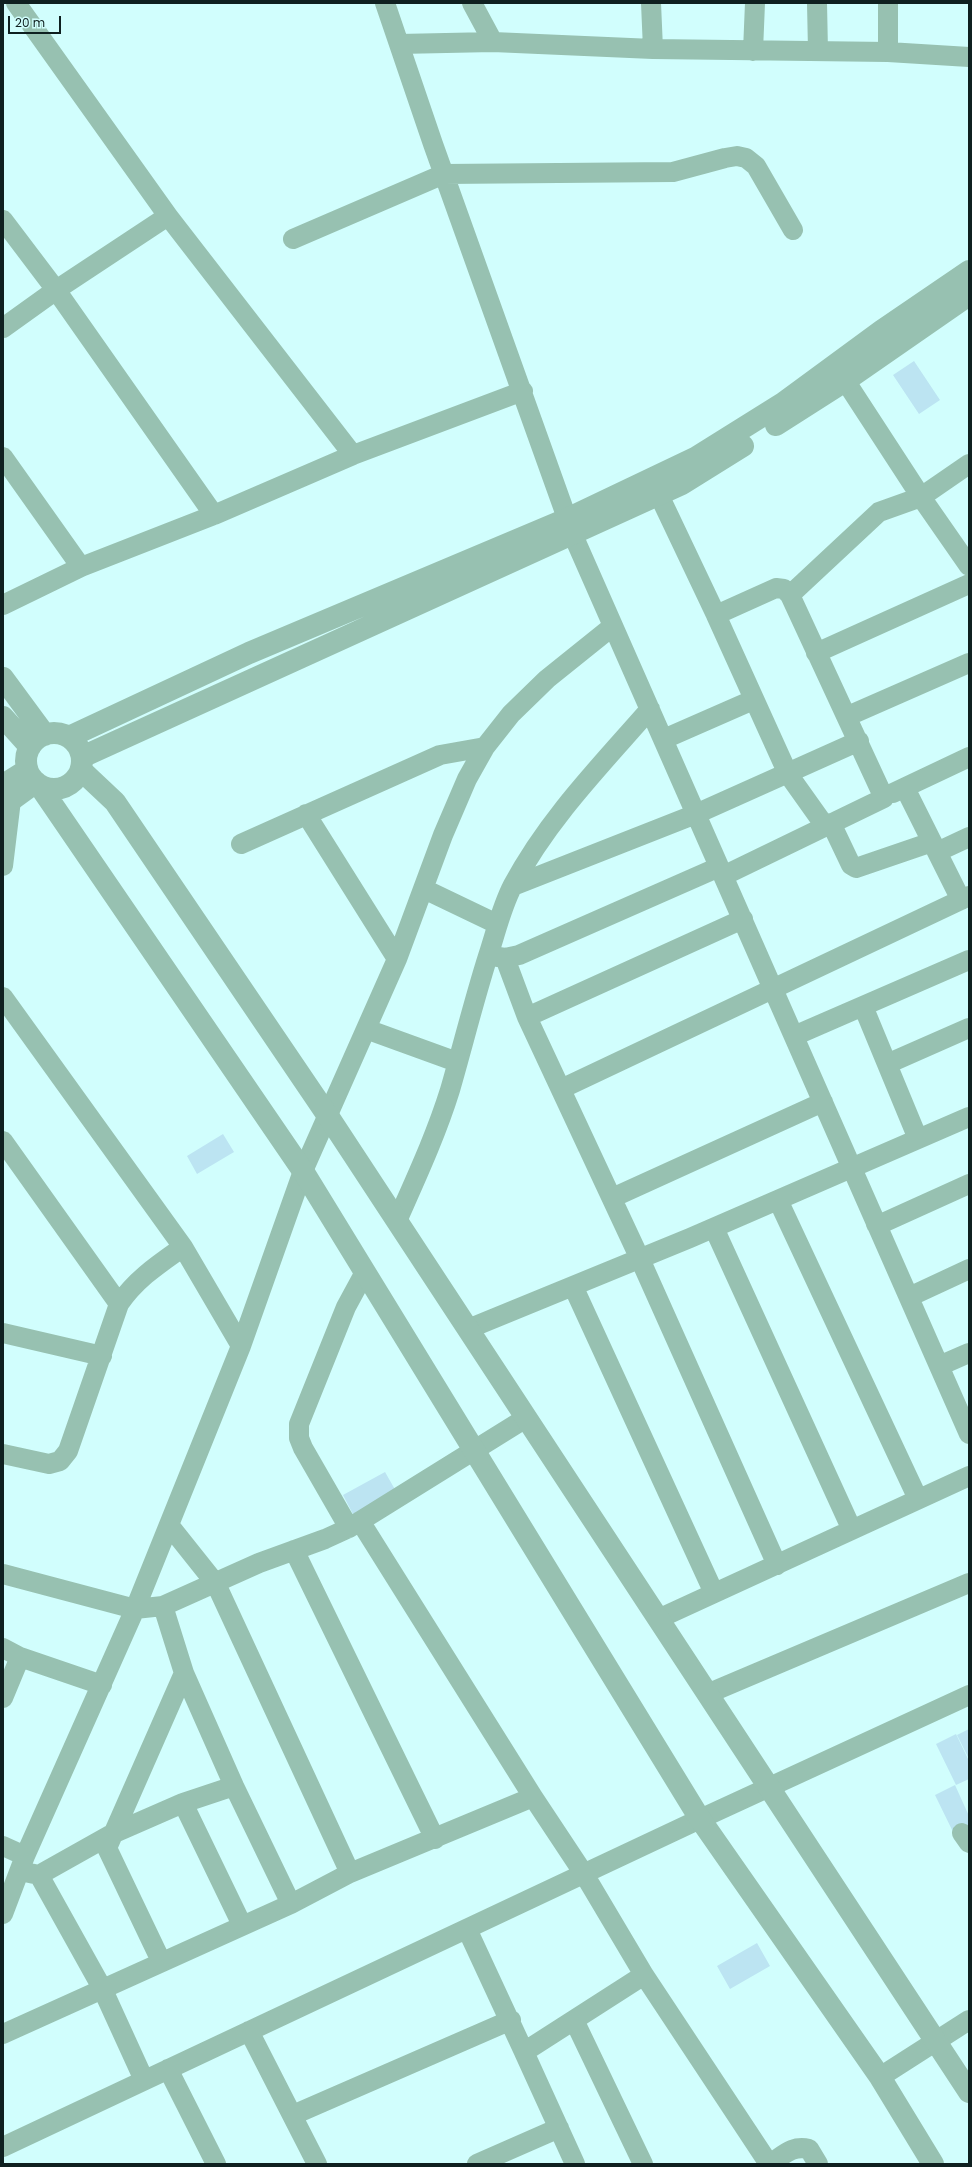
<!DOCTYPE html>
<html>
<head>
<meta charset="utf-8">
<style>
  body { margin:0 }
  #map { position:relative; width:972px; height:2167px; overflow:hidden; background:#d1fefd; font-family:Poppins,sans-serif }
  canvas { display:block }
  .frame { position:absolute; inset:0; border:4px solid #0f2020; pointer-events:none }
  .scale { position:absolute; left:8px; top:16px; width:53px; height:18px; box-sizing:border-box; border:2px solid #0f2020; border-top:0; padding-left:5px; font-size:12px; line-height:14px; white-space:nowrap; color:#0f2020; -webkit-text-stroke:3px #d1fefd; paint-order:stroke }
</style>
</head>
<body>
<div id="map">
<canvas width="972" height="2167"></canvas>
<div class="frame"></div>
<div class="scale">20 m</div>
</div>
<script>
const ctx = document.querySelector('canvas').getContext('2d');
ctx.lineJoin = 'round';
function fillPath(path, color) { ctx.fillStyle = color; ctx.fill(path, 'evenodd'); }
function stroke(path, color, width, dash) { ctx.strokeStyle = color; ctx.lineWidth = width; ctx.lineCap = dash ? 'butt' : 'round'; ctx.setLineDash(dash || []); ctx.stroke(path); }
fillPath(new Path2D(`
  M914,361L940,400L919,414L893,375Z
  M223,1134L234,1152L197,1174L187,1156Z
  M385,1472L397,1493L354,1516L343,1495Z
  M969,1729V1759L957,1735Z
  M956,1734L969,1761V1779L956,1785L936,1744Z
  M955,1785L969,1816V1829L955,1836L935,1795Z
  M757,1943L770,1966L730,1989L717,1966Z`), '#bce4f2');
stroke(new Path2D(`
  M16,3L168,216
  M385,3L433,144L573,535L969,1434
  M472,3L493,42
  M651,3L653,49
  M817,3L818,51
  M888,3V52
  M399,44L493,42L653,49L888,52L969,57
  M753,51L755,3
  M3,220L56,290L3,328
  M293,239L444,174L673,172L725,158L737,156L746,158L756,166L793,230
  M837,368L921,497L969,566
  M3,457L81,567L3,605
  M659,495L716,615L776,588L784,589L790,595L884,798L723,876
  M214,515L56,290L168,216L353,455
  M81,567L214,515L353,455L523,391
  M790,595L879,512L921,497L969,464
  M716,615L788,774L825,826
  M816,653L969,584
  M848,716L969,663
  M664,739L753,700
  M905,788L961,900
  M893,793L969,757
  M306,814L397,959
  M831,823L851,865L856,868L932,842
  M241,844L440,755L485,747
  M937,852L969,837
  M3,866L11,800
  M513,886L696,814L859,741
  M424,889L497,924
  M492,956L505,958L519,955L719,867
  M505,958L527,1017L640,1259L777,1565
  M3,997L183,1247L241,1346
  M863,1006L918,1139
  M527,1017L743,919
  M366,1029L457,1062
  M794,1036L969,960
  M887,1064L969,1028
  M561,1089L969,896
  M3,1141L119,1304
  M612,1198L823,1102
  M778,1200L918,1499
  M397,1221C416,1178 436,1135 450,1090C463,1045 474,1000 488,956C496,932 501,908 513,885C548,819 601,765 650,709
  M876,1224L885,1222L969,1184
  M714,1228L852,1530
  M573,1286L714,1593
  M909,1297L969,1269
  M468,1329L690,1238L969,1117
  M3,1333L102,1356
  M939,1366L969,1353
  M3,1454L49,1464L60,1461L68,1451L119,1304C136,1279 159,1264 183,1247
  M169,1525L216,1584L350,1873
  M349,1528L303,1448L299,1438V1424L346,1307L365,1272
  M294,1550L435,1839
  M3,1574L135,1609L163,1606L259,1563L325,1539L349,1528L526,1418
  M163,1606L184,1673L234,1786L291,1904
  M658,1619L969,1476
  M3,1648L20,1657L102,1685
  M707,1694L969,1583
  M3,1698L20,1657
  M183,1803L242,1925
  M962,1833L969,1843
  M3,1846L25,1856
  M20,1871L39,1875L112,1834L183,1803L234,1786
  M39,1875L102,1988L144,2080
  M3,1914L25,1856L135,1609L241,1346L303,1171L397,959L443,835L467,779L485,747L511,714L547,679L613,626
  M467,1929L524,2052L644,1975L584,1874L533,1797
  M161,1961L107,1848L184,1673
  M644,1975L769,2164
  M574,2020L643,2164
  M249,2031L317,2164
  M3,2034L291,1904L350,1873L533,1797L360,1521
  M524,2052L575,2164
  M168,2069L216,2164
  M880,2077L969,2020
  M293,2115L511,2020
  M3,2147L700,1819L969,1695
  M477,2164L559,2128
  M770,2164C784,2155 792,2145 809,2149L818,2164`), '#97c1b1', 20);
stroke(new Path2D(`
  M776,425L845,381L969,295
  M3,678L45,735
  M3,717L30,747
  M26 761a28 28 0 1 1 56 0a28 28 0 1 1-56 0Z
  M69,737L249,653L567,519L695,458L783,403L881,331L969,271
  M82,757L682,484L743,446
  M81,770L115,802L330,1119L969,2092
  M3,785L27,770
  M39,785L303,1171L700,1819L880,2077L933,2164
  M3,806L36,782`), '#97c1b1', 22);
</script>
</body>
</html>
